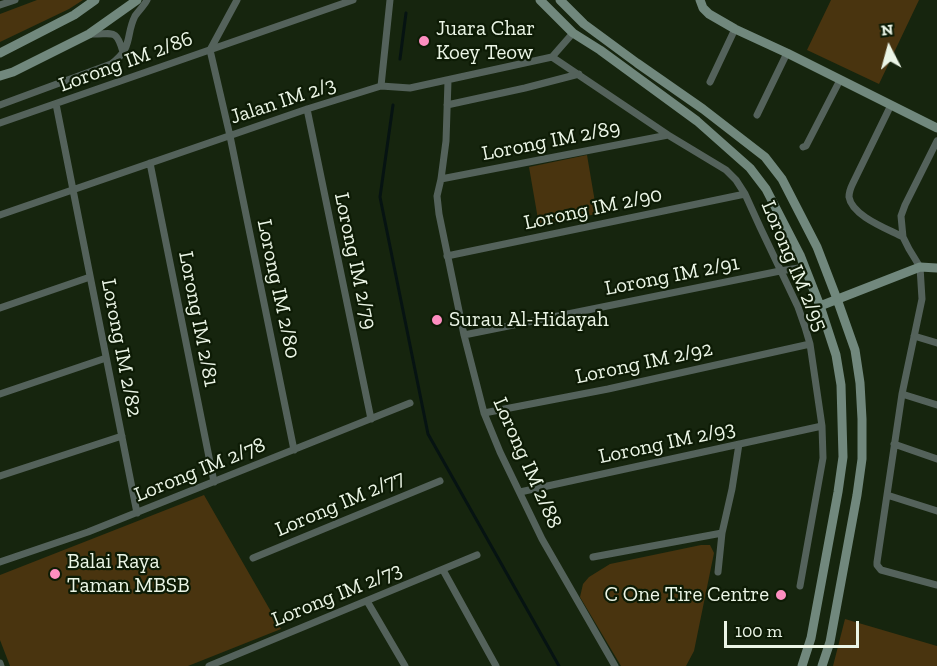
<!DOCTYPE html>
<html>
<head>
<meta charset="utf-8">
<style>
  body { margin:0 }
  #map { position:relative; width:937px; height:666px; overflow:hidden; background:#16250e; font-family:"Zilla Slab",serif }
  canvas { display:block }
  .north { position:absolute; left:859px; top:18px; width:60px; height:60px; -webkit-text-stroke:4px #0d1b05; paint-order:stroke; rotate:354deg; font-size:16px; font-weight:700; line-height:24px; text-align:center; color:#ebf5e6 }
  .north::after { content:''; display:block; margin:auto; width:21px; height:27px; background:#ebf5e6; clip-path:polygon(50% 0,100% 100%,50% 72%,0 100%) }
  .scale { position:absolute; left:724px; top:621px; width:135px; height:27px; box-sizing:border-box; border:3px solid #ebf5e6; border-top:0; padding-left:8px; font-size:18px; line-height:21px; white-space:nowrap; color:#ebf5e6; -webkit-text-stroke:4px #0d1b05; paint-order:stroke }
</style>
</head>
<body>
<div id="map">
<canvas width="937" height="666"></canvas>
<div class="north">N</div>
<div class="scale">100 m</div>
</div>
<script>
const ctx = document.querySelector('canvas').getContext('2d');
ctx.lineJoin = 'round';
function fillPath(path, color) { ctx.fillStyle = color; ctx.fill(path, 'evenodd'); }
function stroke(path, color, width, dash) { ctx.strokeStyle = color; ctx.lineWidth = width; ctx.lineCap = dash ? 'butt' : 'round'; ctx.setLineDash(dash || []); ctx.stroke(path); }
function drawText(font, color, halo, rows, align = 'center') {
  ctx.font = font + ' "Zilla Slab",serif'; ctx.lineWidth = 4.5; ctx.setLineDash([]); ctx.textBaseline = 'middle'; ctx.strokeStyle = halo; ctx.fillStyle = color; for (const [text, x, y, turn = 0] of rows) {
    ctx.save(); ctx.translate(x, y); ctx.rotate((+turn || 0) * Math.PI / 180); ctx.textAlign = isNaN(turn) ? turn : align; if (halo) ctx.strokeText(text, 0, 0); ctx.fillText(text, 0, 0); ctx.restore();
  }
}
fillPath(new Path2D(`
  M37,0H83L69,9L0,42V14Z
  M831,0H919L879,84L807,50Z
  M587,155L597,214L539,225L529,167Z
  M204,495L281,629L188,666H10L0,640V575Z
  M701,545H710L714,553L694,651L686,666H621L580,597L583,584L589,577L610,564Z
  M845,619L937,646V666H833Z`), '#49340f');
stroke(new Path2D(`
  M400,59L406,13
  M393,105L380,197L428,434L559,666`), '#061312', 3);
stroke(new Path2D(`
  M0,5L15,0
  M90,34C112,35 116,27 123,52
  M210,50L230,136L294,450
  M210,50L237,0
  M552,57L668,135L726,170L736,180L745,194L760,227L798,307L805,327L810,344L822,426L823,458L800,586
  M448,81L446,141L441,179L437,196L439,214L464,335L484,413L500,452L542,539L615,666
  M710,82L735,29
  M381,86L390,0
  M56,104L137,513
  M0,105L111,64C134,47 125,36 135,16C139,10 144,6 147,0
  M447,105L525,88L579,74
  M891,105L853,183C851,187 849,192 849,197C852,216 888,229 903,237
  M307,109L371,419
  M757,115L787,53
  M0,123L353,0
  M937,141L905,205L901,216L903,237L909,249L920,267L922,299L902,394L877,562V565L881,570L937,585
  M803,147L806,146L840,80
  M150,163L214,482
  M441,179L668,135
  M0,215L307,109L381,86L410,88L552,57L573,33
  M447,256L745,194
  M0,308L90,277
  M464,335L780,271L805,267
  M914,336L937,343
  M0,394L106,358
  M902,394L937,405
  M484,413L608,389L810,344
  M894,444L937,459
  M0,476L122,436
  M520,492L822,426
  M887,495L937,511
  M593,557L722,533
  M253,558L440,481
  M0,562L88,532L410,403
  M443,570L496,666
  M718,572L722,533L732,489L739,444
  M367,601L405,666
  M0,663L1,666
  M209,666L477,555`), '#54625b', 7);
stroke(new Path2D(`
  M540,0L573,33L600,50L697,121L750,168L766,189L800,255L820,306L836,355L841,385L843,457L838,492L811,638L802,666
  M560,0L584,24L637,63L703,109L765,157L782,179L817,247L837,299L855,350L860,383L862,419V459L857,495L830,642L822,666
  M700,0L703,8L709,14L735,29L787,53L937,128
  M0,53L74,15L95,0
  M0,76L13,72L89,34L137,0
  M820,306L920,267L937,268`), '#71887d', 9);
for (const [x, y, r, color] of [
  [424,41,6,"#fd8ec0"],
  [437,320,6,"#fd8ec0"],
  [55,574,6,"#fd8ec0"],
  [781,595,6,"#fd8ec0"]
]) { const dot = new Path2D(); dot.arc(x, y, r, 0, 2 * Math.PI); ctx.fillStyle = color; ctx.fill(dot); stroke(dot, '#0d1b05', 2); }
drawText('21px', '#ebf5e6', '#0d1b05', [
  ["Juara Char",436,29],
  ["Koey Teow",436,53],
  ["Surau Al-Hidayah",449,320],
  ["Balai Raya",67,562],
  ["Taman MBSB",67,586],
  ["C One Tire Centre",769,595,"right"]
], 'left');
drawText('21px', '#ebf5e6', '#0d1b05', [
  ["Lorong IM 2/86",126,62,-20],
  ["Jalan IM 2/3",283,101,-18],
  ["Lorong IM 2/89",551,141,-11],
  ["Lorong IM 2/90",593,209,-12],
  ["Lorong IM 2/79",355,261,78],
  ["Lorong IM 2/95",794,266,67],
  ["Lorong IM 2/91",672,276,-11],
  ["Lorong IM 2/80",278,289,78],
  ["Lorong IM 2/81",198,319,79],
  ["Lorong IM 2/82",121,348,79],
  ["Lorong IM 2/92",644,363,-12],
  ["Lorong IM 2/93",667,443,-12],
  ["Lorong IM 2/88",527,463,66],
  ["Lorong IM 2/78",200,470,-22],
  ["Lorong IM 2/77",340,504,-23],
  ["Lorong IM 2/73",337,595,-22]
]);
</script>
</body>
</html>
